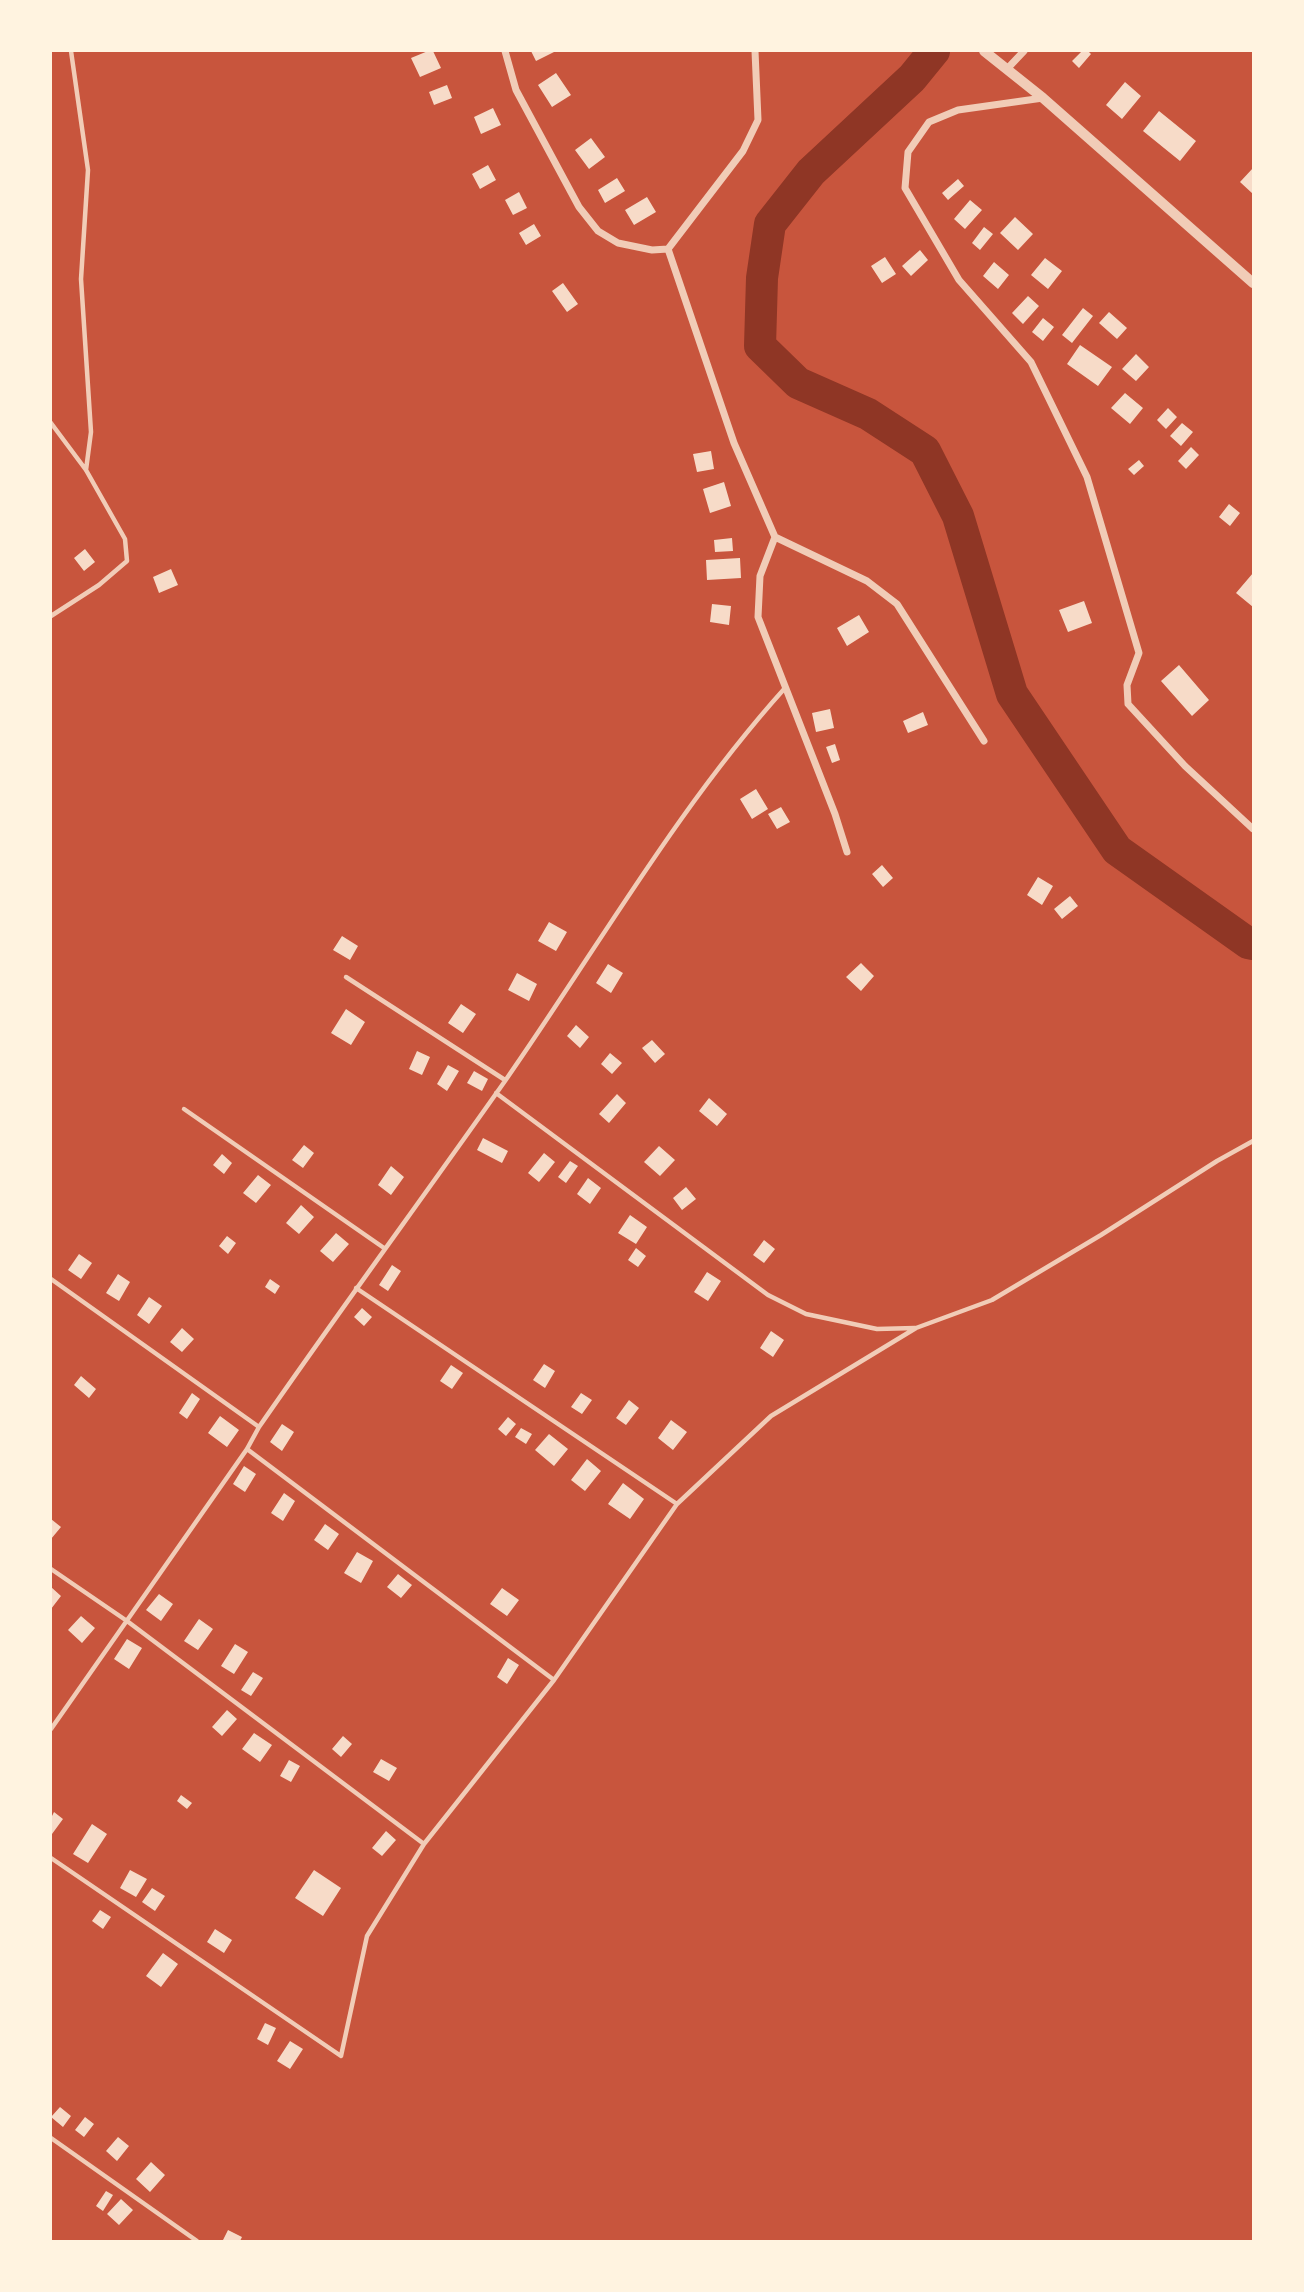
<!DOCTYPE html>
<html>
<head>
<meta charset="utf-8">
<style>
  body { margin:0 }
  #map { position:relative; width:1304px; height:2292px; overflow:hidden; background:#c8553d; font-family:"Nunito Sans",sans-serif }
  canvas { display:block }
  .frame { position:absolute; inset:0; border:52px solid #fff3e0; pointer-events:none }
</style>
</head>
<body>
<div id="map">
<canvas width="1304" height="2292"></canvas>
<div class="frame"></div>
</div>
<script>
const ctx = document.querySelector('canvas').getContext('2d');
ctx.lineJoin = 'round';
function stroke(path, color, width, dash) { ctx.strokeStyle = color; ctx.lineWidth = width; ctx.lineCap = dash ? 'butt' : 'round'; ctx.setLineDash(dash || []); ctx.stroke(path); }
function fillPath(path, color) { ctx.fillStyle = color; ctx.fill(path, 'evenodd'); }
stroke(new Path2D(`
  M934,51L912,78L811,172L770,224L762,278L760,346L798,383L868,414L925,451L958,516L1012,694L1117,850L1248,943L1253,944`), '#8f3625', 32);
fillPath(new Path2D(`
  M428,51H433L441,68L420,77L411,58Z
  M531,51H556L536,61Z
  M1082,51H1088L1091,54L1079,68L1072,61Z
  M556,73L571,95L552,107L538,85Z
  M1125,82L1141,96L1122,119L1106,105Z
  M447,85L452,98L434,105L429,92Z
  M493,108L501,125L481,134L474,117Z
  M1159,111L1196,141L1180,161L1143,131Z
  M591,138L605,157L589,169L575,150Z
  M488,165L496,180L480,189L472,174Z
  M1253,168V194L1240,182Z
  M617,178L625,191L605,203L598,190Z
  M958,179L964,186L948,200L942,193Z
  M519,192L527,208L513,215L505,200Z
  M647,197L656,212L634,225L625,210Z
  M970,200L982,210L965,229L954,219Z
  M1015,217L1033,234L1018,250L1000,233Z
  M534,224L541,236L526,245L519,233Z
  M984,227L993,234L980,250L972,243Z
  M920,250L928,260L911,276L902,266Z
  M885,257L896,274L882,283L871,266Z
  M1045,258L1062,271L1048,289L1031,275Z
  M994,262L1009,275L998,289L983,276Z
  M563,283L578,304L567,312L552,291Z
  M1028,296L1039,306L1023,324L1012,313Z
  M1083,308L1093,316L1072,343L1062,335Z
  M1109,312L1127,328L1117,339L1099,323Z
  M1043,318L1054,327L1043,341L1032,332Z
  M1080,345L1112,367L1098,386L1067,364Z
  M1136,354L1149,367L1136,381L1122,369Z
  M1125,393L1143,408L1130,424L1111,408Z
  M1168,408L1177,417L1166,429L1157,420Z
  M1182,423L1193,432L1181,446L1170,436Z
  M1191,447L1199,455L1186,469L1178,461Z
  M711,451L714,469L697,472L693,454Z
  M1139,460L1144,466L1134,475L1128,469Z
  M724,482L731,506L710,513L703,489Z
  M1229,504L1240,513L1230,526L1219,517Z
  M732,538L733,551L715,552L714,540Z
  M85,549L95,562L84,571L74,558Z
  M740,558L741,578L707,580L706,560Z
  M171,569L178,585L159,593L153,577Z
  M1253,573V607L1236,593Z
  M1084,601L1092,623L1068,632L1059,610Z
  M712,604L731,606L729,625L710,622Z
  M859,615L869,632L847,646L837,628Z
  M1179,665L1209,700L1192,716L1161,681Z
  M830,709L834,728L816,732L812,713Z
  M923,712L928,725L908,733L903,721Z
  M835,744L840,760L832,763L826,747Z
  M756,789L768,809L752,819L740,799Z
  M781,807L790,822L777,829L768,814Z
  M882,865L893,878L883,887L872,874Z
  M1038,877L1053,886L1042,905L1027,895Z
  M1070,896L1078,906L1062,919L1054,909Z
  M549,922L567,932L556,951L538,941Z
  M342,936L358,946L350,960L333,950Z
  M861,963L874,976L861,991L846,977Z
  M608,964L623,973L611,993L596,983Z
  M517,973L537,984L529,1001L508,990Z
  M461,1004L476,1014L463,1033L448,1023Z
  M346,1009L365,1022L351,1045L331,1033Z
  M576,1025L589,1037L580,1048L567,1036Z
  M652,1040L665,1054L655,1063L642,1048Z
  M417,1051L430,1057L422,1075L409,1069Z
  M610,1053L622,1063L612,1074L601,1064Z
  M448,1065L459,1071L447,1091L437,1084Z
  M474,1071L488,1079L482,1091L467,1083Z
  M617,1094L626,1103L609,1123L599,1114Z
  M709,1098L727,1114L717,1126L699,1111Z
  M483,1138L508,1151L502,1163L477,1150Z
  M304,1145L314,1153L303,1168L292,1160Z
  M659,1146L675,1160L660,1176L644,1162Z
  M544,1153L555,1162L539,1182L528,1173Z
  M222,1154L232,1163L224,1174L213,1165Z
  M570,1161L578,1166L566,1183L558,1177Z
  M391,1166L404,1177L391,1195L378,1185Z
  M258,1175L271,1185L256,1203L243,1193Z
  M588,1178L601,1188L590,1204L577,1194Z
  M686,1187L696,1199L682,1210L673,1198Z
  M301,1205L314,1217L299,1234L286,1223Z
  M630,1215L647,1227L636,1244L618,1233Z
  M336,1233L349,1244L333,1262L320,1251Z
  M227,1236L236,1243L228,1254L219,1246Z
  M764,1240L775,1249L764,1263L753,1255Z
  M636,1248L646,1256L638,1267L628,1260Z
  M79,1254L92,1263L81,1279L68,1270Z
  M392,1265L401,1271L388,1291L379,1285Z
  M707,1272L721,1281L708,1301L694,1292Z
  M118,1274L130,1282L119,1301L106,1293Z
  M270,1279L280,1286L275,1294L265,1287Z
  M149,1297L162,1306L149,1324L137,1315Z
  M362,1308L372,1317L364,1326L354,1317Z
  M182,1328L194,1339L182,1352L170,1342Z
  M771,1331L784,1340L773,1357L760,1348Z
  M544,1364L555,1371L545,1388L533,1380Z
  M451,1365L463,1373L452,1389L440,1381Z
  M81,1376L96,1389L89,1398L74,1385Z
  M192,1393L200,1399L187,1419L179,1413Z
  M581,1393L592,1400L582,1414L571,1407Z
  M629,1400L639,1408L626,1425L616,1418Z
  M220,1416L239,1430L227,1447L208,1433Z
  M508,1417L516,1424L506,1436L498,1429Z
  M671,1420L687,1432L673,1450L658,1438Z
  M282,1424L294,1432L282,1451L270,1442Z
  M521,1428L532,1434L526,1444L515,1437Z
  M549,1434L568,1449L554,1466L535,1450Z
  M587,1459L601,1471L585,1491L571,1480Z
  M244,1466L256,1474L245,1492L233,1484Z
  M623,1483L644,1499L630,1519L608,1504Z
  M284,1493L295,1501L283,1521L271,1513Z
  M51,1519L61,1527L51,1539Z
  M325,1524L339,1534L328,1550L314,1540Z
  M357,1552L373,1561L361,1583L344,1573Z
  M398,1574L412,1585L401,1598L387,1587Z
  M51,1587L61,1596L51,1609Z
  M502,1588L519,1600L507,1616L490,1604Z
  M159,1594L173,1604L161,1621L146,1610Z
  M81,1616L95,1628L82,1643L68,1630Z
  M199,1619L213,1629L198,1650L184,1641Z
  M127,1639L142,1648L129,1669L114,1659Z
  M235,1644L248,1652L234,1674L221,1666Z
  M508,1658L519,1665L507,1684L497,1677Z
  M253,1672L263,1678L251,1696L241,1690Z
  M227,1710L237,1719L222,1736L212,1727Z
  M254,1733L272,1745L260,1762L242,1749Z
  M343,1736L352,1744L341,1757L332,1749Z
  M381,1759L397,1768L389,1781L373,1772Z
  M289,1760L300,1766L291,1782L280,1776Z
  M181,1795L192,1803L187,1809L177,1801Z
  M54,1812L63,1819L52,1834L51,1833V1818Z
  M92,1824L107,1834L88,1863L73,1854Z
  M386,1831L396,1840L382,1856L372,1848Z
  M130,1870L147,1879L136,1897L120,1888Z
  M314,1870L341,1888L323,1916L295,1898Z
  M152,1888L165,1896L155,1911L142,1902Z
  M100,1910L111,1917L103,1929L92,1921Z
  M215,1929L232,1940L224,1953L207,1942Z
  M163,1953L178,1964L161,1987L146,1976Z
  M265,2023L276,2028L268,2045L257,2039Z
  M290,2041L303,2049L290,2069L277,2061Z
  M60,2107L71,2116L63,2127L51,2117Z
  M85,2117L94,2124L84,2137L75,2130Z
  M118,2137L129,2146L117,2161L106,2151Z
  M151,2162L165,2175L150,2192L136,2179Z
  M106,2191L113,2195L103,2211L96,2206Z
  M121,2199L133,2210L119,2225L107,2214Z
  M228,2230L242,2237L240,2241L223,2240Z`), '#f7dbc8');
stroke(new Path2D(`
  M71,51L88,170L81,279L91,432L86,470
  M51,423L86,470L125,539L127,561L99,585L51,616
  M346,977L505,1080
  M496,1093L768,1295L806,1314L877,1329L915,1328
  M184,1109L384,1248
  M51,1279L259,1427
  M356,1288L677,1504
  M247,1449L554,1680
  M51,1569L127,1621L424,1844
  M51,1729L247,1449L259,1427C340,1310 424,1196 505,1081C597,949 677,808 785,688
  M51,1858L341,2056L367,1936L424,1844L554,1680L677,1504L771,1416L916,1328L992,1300L1101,1235L1217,1161L1253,1141
  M51,2138L197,2241`), '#f1ccb7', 4.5);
stroke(new Path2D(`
  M505,51L516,90L579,207L598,231L618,243L652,250L668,249
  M1007,69L1024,51
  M1043,98L958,110L929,122L908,152L905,188L959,280L1031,362L1087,477L1139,653L1127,685L1128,704L1185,766L1253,829
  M668,249L734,443L775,537L867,581L897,604L984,741
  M668,249L743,151L758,120L755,51
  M775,537L760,576L758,617L835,814L847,852`), '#f1ccb7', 7);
stroke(new Path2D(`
  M984,51L1043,98L1253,283`), '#f1ccb7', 10);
</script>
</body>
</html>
